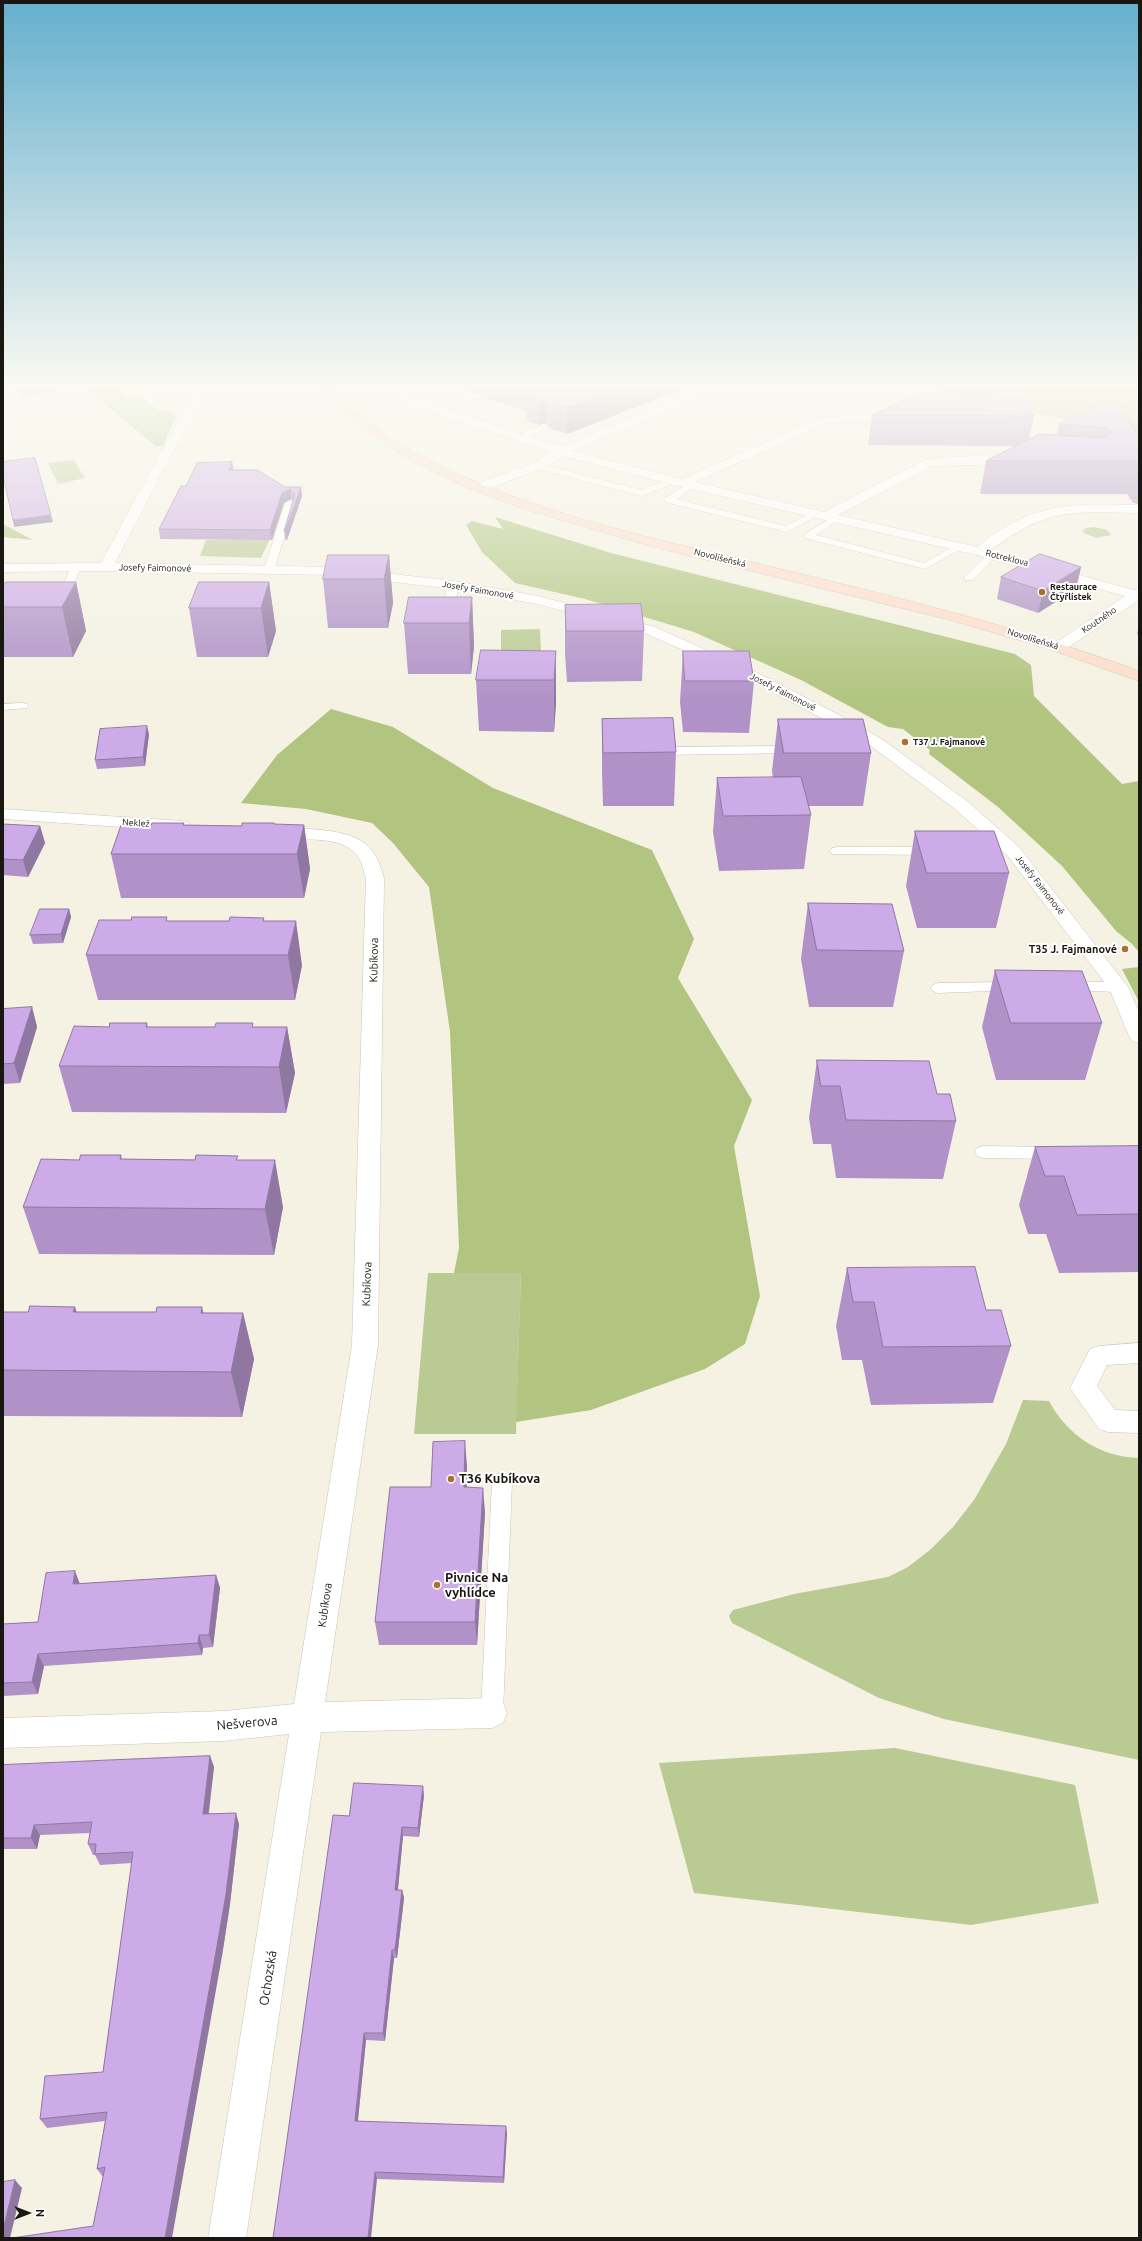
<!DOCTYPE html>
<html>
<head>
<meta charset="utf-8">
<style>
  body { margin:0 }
  #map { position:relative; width:1142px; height:2241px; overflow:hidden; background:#f5f2e3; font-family:Ubuntu,sans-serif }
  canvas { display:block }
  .frame { position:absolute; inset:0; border:4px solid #181712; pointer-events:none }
  .north { position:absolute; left:8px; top:2193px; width:40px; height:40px; -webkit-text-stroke:3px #fff; paint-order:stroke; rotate:90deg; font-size:11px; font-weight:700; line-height:16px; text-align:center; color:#181712 }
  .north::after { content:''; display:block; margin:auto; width:14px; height:18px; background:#181712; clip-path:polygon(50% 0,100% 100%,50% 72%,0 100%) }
</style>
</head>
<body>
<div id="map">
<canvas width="1142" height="2241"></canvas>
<div class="frame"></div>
<div class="north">N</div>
</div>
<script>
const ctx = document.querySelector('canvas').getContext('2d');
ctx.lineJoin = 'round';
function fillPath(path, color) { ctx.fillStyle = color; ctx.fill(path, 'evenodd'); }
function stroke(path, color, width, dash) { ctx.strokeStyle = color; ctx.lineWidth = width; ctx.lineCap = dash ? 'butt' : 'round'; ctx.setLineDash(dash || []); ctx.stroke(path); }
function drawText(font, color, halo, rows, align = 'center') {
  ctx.font = font + ' Ubuntu,sans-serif'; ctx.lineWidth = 4; ctx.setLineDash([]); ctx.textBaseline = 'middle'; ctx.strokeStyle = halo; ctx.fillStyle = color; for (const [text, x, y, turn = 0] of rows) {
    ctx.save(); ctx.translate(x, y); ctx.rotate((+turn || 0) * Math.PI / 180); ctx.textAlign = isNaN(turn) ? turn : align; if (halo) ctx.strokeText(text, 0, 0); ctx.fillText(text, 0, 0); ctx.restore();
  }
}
fillPath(new Path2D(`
  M1012,388H1139V434L1028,412Z
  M74,460L85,478L58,484L48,463Z
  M1094,527L1107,530L1111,535L1096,538L1082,532L1086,528Z
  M270,539L261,558L200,556L206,540Z
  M540,629L541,652H501V630Z
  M428,1273H521L516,1434H414Z
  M1023,1400L1049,1401C1067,1435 1100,1457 1139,1458V1760L944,1719L879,1698L732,1623L729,1616L733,1610L794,1594L888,1577L908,1567L931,1549L953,1527L974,1500L1006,1444Z
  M895,1748L1075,1785L1099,1903L971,1925L694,1893L659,1763Z`), '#baca93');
fillPath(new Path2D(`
  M86,388H120L126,397L139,395L150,405L174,414L176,417L163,446H155Z
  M495,517L611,553L1015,654L1031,665L1034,696L1122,784L1139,781V952L1132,944L1116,931L1062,866L998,807L929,754L930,750L903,729L888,727L801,680L694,632L585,599L515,583L482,552L466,525L472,521L503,529Z
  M3,524L33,540L3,537Z
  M331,709L393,727L493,788L652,850L694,939L678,978L752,1100L734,1146L760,1296L745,1344L705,1369L591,1410L516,1422L521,1273H454L459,1248L450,1032L429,887L393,843L372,823L306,809L241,803L277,755Z
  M1139,967V1002L1122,969Z`), '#b1c580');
const lane = new Path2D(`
  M446,388H457L412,404L405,402Z
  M143,392H149L163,405L194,412L190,414L157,409L143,396Z
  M474,394L481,396L441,412L434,410Z
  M3,396L9,400L38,399L42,401L38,403L7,405L3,403Z
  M545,424L549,427L548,429L518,440L514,437Z
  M537,463L641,490L674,478L679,481L642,496L534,468L533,466Z
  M691,482L696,485L694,487L676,499L786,526L812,512L815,511L820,514L787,532L665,502V498Z
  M290,500L295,503L274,570L269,573L265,572L264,570L285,503Z
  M835,515L838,516V520L816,535L924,563L956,545H962L964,547L925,569L805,538V534Z
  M992,552L997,555L995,557L973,580H965V576L989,553Z
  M76,564L81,567L66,602L61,605L57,604L56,602L71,567Z
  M454,582L459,585L452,618L447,621L442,618L446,592L450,583Z
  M23,703L27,704L29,706L27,708L3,710V704Z
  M796,746L802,750L800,753L655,755L649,751L655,747Z
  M837,847H933L940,851L933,855L832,854L830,851L832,848Z
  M1012,982L1017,984L1019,987L1017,990L938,993L933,991L931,988L933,985L938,983Z
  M1067,982H1118L1123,984L1125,987L1123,990L1118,992L1062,990L1060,987L1062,984Z
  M983,1146L1056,1147L1062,1149L1064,1153L1062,1157L1056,1159L983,1158L977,1156L975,1152L977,1148Z
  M502,1473L509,1475L512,1481L503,1713L500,1721L492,1724L484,1721L481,1713L492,1481L495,1475Z`);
const street = new Path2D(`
  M200,388H210L169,459L115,563L332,567L454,581L538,596L655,627L764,676L839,715L883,740L967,801L1019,847L1128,987L1139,1012V1043L1132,1041L1129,1036L1109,988L1007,855L955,809L871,746L827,721L754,682L645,633L537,604L454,589L332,575L106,571L3,572V564L101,563L157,459Z
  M404,388H417L409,394V398L561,447L705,388H719L718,390L572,451L682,479L821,418L857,414L906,416L908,418L906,420L902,421L857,420L827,423L695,482L824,512L926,459L972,456L1022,457L1024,460L1018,464L932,466L838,515L977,547C1034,501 1070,504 1139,505V513C1072,512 1047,507 990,551L1134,590L1139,589V600L1064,650H1054L1052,647L1054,644L1125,596L977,555L674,485L564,456L541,469L484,490H476L474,487L476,484L533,463L552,452L401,402L397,398V392Z
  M3,809L182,821L188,822L191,826L188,830L182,831L3,819Z
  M276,828C302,829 350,827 369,847C377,856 381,867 384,878L378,1345L325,1702L492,1698L503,1703L507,1713L503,1723L492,1728L321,1732L246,2238H208L289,1734L224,1741L3,1748V1718L224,1711L294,1704L352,1345L366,878C363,871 362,861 357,855C337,832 296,843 270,837L267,833L270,829Z
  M1139,1343V1363L1107,1365L1097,1386L1115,1410L1139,1411V1433L1108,1432L1099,1429L1070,1388L1090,1349L1099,1346Z`);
const secondary = new Path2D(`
  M320,388H331C344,399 356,412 370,423C393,441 421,456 448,469C550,518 662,540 772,567C896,597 1019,627 1139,671V681L1043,647L950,620L650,546L527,510L468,488L412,461L362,428Z`);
stroke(lane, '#c8c5b7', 1);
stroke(street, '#c8c5b7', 1);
stroke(secondary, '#c8c5b7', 1);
fillPath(lane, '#fff');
fillPath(street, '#fff');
fillPath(secondary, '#feddcb');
fillPath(new Path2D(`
  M16,388H53L54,392L21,397Z
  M462,388H684L567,434L550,428L546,423L539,425L527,421L526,411L482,397L481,395L462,390Z
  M938,388H1016L1034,416L1029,439L1057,435L1059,424L1102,403L1139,435V504L1133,503L1127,494H980L986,461L1016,446L868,445L872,415L938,393Z
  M232,462L233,470L285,487H301L302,496L287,540H285L284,531L293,501L291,499L284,503L272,540L160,539L159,529L186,486Z
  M389,555L393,603L388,628H328L323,579Z
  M1081,567L1076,589L1038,613L997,599L1001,577Z
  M76,582L86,631L73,657H3V587Z
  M269,582L276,631L268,657H197L189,608Z
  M472,597L474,646L471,674H408L404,623Z
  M565,605L644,631L642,681L567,682L565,654Z
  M1139,626V635L1137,634Z
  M556,651V702L554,732L479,731L476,680Z
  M683,651L754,681L749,733L683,732L680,702Z
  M602,719L676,752L674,806H603L602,771Z
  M778,719L871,753L863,806H808L811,815L804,869L719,871L713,832L717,778H773L772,771Z
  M149,734L145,766L97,769L95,760Z
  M184,823V825L242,826L304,825L310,869L304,898H121L111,854L151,825Z
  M3,824L40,826L45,843L28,877L3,875Z
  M915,831L1009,873L996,928H917L906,886Z
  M808,903L904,951L893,1007H809L801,959Z
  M69,909L71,917L63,943L33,944L30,935Z
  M167,917V921H264L302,965L295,1000H98L86,955L131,920Z
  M995,970L1102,1023L1085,1080H996L982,1027Z
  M32,1007L37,1027L20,1083L3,1084V1009Z
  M147,1023L148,1027H287L295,1073L286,1113L72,1112L59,1066Z
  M817,1060L937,1094L956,1121L943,1179L836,1178L831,1144H813L809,1118Z
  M1139,1146V1272L1059,1273L1046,1234H1028L1019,1205L1035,1147Z
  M121,1155L122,1159L238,1160L283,1207L274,1255L39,1254L23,1207L79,1160Z
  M847,1268L986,1310L1011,1346L993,1403L871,1405L862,1360H842L836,1326Z
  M3,1312L243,1313L254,1359L242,1417L3,1416Z
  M467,1466V1487L485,1512L477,1645H379L375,1622L431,1487Z
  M216,1575L220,1588L213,1647L203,1648L202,1655L44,1666L38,1694L3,1696V1624L38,1622L80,1584Z
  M210,1756L214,1767L209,1813L239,1824L230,1904L222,1956L93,2226L103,2177L97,2169L105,2121L47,2128L40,2119L103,2072L132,1863L100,1865L95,1855H93L88,1844L90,1833L40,1835L37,1849H3V1765Z
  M424,1795L419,1837L403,1836L398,1890H402L404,1898L397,1958H394L385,2041L366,2040L358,2121L507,2133L504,2183L377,2179L273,2238L349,1816Z`), '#b092c8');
fillPath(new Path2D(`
  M36,388H53L54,392L21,397L20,390Z
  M621,388H684L567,434V408Z
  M546,398V423L539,425V399Z
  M232,462L234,472L229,470Z
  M301,487L302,496L287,540L285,531Z
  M290,489L291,499L284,503L272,540L270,530L282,493Z
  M51,515L53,522L14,527L13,520Z
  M389,555L393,603L388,628L384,579Z
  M1081,567L1076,589L1038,613L1043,591Z
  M76,582L86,631L73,657L62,607Z
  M269,582L276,631L268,657L261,608Z
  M472,597L474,646L471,674L469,623Z
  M556,651V702L554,732V680Z
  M147,726L149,734L145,766L143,757Z
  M304,825L310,869L304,898L297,854Z
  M40,826L45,843L28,877L23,860Z
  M69,909L71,917L63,943L61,934Z
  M296,921L302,965L295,1000L288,955Z
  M32,1007L37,1027L20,1083L14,1063Z
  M287,1027L295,1073L286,1113L279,1067Z
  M275,1160L283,1207L274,1255L265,1209Z
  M75,1307L90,1353L73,1312Z
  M202,1307L213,1353L201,1313Z
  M243,1313L254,1359L242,1417L231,1372Z
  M465,1441L467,1466L466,1512L464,1487Z
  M483,1488L485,1512L477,1645L475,1622Z
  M75,1571L80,1584H73Z
  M216,1575L220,1588L213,1647L209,1635Z
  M199,1635L203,1648L202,1655L198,1643Z
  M38,1654L44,1666L38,1694L32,1682Z
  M210,1756L214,1767L207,1824L203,1814Z
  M423,1786L424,1795L419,1837L418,1828Z
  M236,1813L239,1824L230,1904L222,1956L172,2238H165Z
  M34,1825L40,1835L37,1849L31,1838Z
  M402,1827L403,1836L397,1898L395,1890Z
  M402,1890L404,1898L397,1958L395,1950Z
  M392,1950L394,1958L385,2041L383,2033Z
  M364,2033L366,2040L357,2128L355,2121Z
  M506,2126L507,2133L504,2183L503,2177Z
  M375,2172L377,2179L371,2238H368Z
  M15,2180L22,2188L10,2238H3V2230Z`), '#9077a2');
const building = new Path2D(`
  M18,388H36L20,390Z
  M530,388H621L567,408L550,403L546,398L539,399L526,396L539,391Z
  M969,388H1016L1034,416L872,415L920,393H943L973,398L995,397L998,394L994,390Z
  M1102,403H1118L1139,435V467L1135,461H986L1039,434L1104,438L1111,433L1107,428L1059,424Z
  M35,458L51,515L13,520L3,476V462Z
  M232,462L229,470H257L285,487H301L285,531H284L295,494L290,489L282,493L270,530L159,529L181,486H186L197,463Z
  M1040,554L1081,567L1043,591L1001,577Z
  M328,555H389L384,579H323Z
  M6,582H76L62,607H3V587Z
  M199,582H269L261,608H189Z
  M409,597H472L469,623H404Z
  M641,604L644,631H566L565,605Z
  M481,650L556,651L554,680H476Z
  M683,651H749L754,681H685Z
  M673,718L676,752L603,753L602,719Z
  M778,719H863L871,753H784Z
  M147,726L143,757L95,760L100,729Z
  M801,777L811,815L723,816L717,778Z
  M152,823H184L183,825L242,826V823H274V824L304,825L297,854H111L121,825H151Z
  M3,824L40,826L23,860L3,859Z
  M915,831H994L1009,873H927Z
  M808,903L892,904L904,951L817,950Z
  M40,909H69L61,934L30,935Z
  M132,917H167L166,921H229L230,917L264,918L263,921H296L288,955H86L99,920H131Z
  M995,970L1082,971L1102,1023H1011Z
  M32,1007L14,1063L3,1064V1009Z
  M110,1023H147L146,1027H215L216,1023H253L252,1027H287L279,1067L59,1066L74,1026L109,1027Z
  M817,1060L929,1061L937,1094H950L956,1121L846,1120L840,1086H821Z
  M1139,1146V1214L1077,1215L1064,1176H1045L1035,1147Z
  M81,1155H121L120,1159L195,1160L196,1155L238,1156L236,1160H275L265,1209L23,1207L41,1159L79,1160Z
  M975,1267L986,1310H1001L1011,1346L883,1347L874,1302H853L847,1268Z
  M30,1306L75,1307L73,1312H156L157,1307H202L201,1313H243L231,1372L3,1370V1312H28Z
  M465,1441L464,1487L483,1488L475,1622H375L390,1487H431L433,1442Z
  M75,1571L73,1584L216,1575L209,1635H199L198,1643L38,1654L32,1682L3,1683V1624L38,1622L46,1573Z
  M210,1756L203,1814L236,1813L226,1894L217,1946L165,2238H12L93,2226L105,2167L97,2169L107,2112L40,2119L45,2076L103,2072L133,1852L95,1854L96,1844H88L92,1822L34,1825L31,1838H3V1765Z
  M354,1783L423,1786L418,1828L402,1827L395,1890H402L395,1950H392L383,2033H364L355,2121L506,2126L503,2177L375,2172L368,2238H273L333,1815L349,1816Z
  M15,2180L3,2230V2182Z`);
fillPath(building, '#cdaae8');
stroke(building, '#9077a2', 1);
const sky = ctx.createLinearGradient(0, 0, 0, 701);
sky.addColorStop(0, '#65afce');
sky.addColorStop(0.55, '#faf9f2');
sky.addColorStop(1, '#faf9f200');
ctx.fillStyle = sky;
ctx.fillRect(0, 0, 1142, 701);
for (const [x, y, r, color] of [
  [1042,592,4,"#a8712d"],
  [905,742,4,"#a8712d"],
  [1125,949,4,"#a8712d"],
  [451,1479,4,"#a8712d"],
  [437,1585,4,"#a8712d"]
]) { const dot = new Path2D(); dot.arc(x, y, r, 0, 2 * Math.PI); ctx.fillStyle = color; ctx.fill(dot); stroke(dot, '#fff', 1.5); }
drawText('9px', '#181712', '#fff', [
  ["Novolíšeňská",720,558,14],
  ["Rotreklova",1007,558,14],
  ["Josefy Faimonové",155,568,1],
  ["Josefy Faimonové",478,590,10],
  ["Koutného",1099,620,-34],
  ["Novolíšeňská",1033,639,17],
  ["Josefy Faimonové",783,692,27],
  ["Neklež",136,823,4],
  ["Josefy Faimonové",1040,885,52]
]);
drawText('bold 9px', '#181712', '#fff', [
  ["Restaurace",1050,587],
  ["Čtyřlístek",1050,597],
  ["T37 J. Fajmanové",913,742]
], 'left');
drawText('bold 11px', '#181712', '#fff', [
  ["T35 J. Fajmanové",1117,949]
], 'right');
drawText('11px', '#181712', '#fff', [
  ["Kubíkova",374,960,-89],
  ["Kubíkova",367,1284,-88],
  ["Kubíkova",325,1605,-82]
]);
drawText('bold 13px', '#181712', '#fff', [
  ["T36 Kubíkova",459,1479],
  ["Pivnice Na",445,1578],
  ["vyhlídce",445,1593]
], 'left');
drawText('13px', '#181712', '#fff', [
  ["Nešverova",247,1723,-5],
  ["Ochozská",268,1978,-81]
]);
</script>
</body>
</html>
